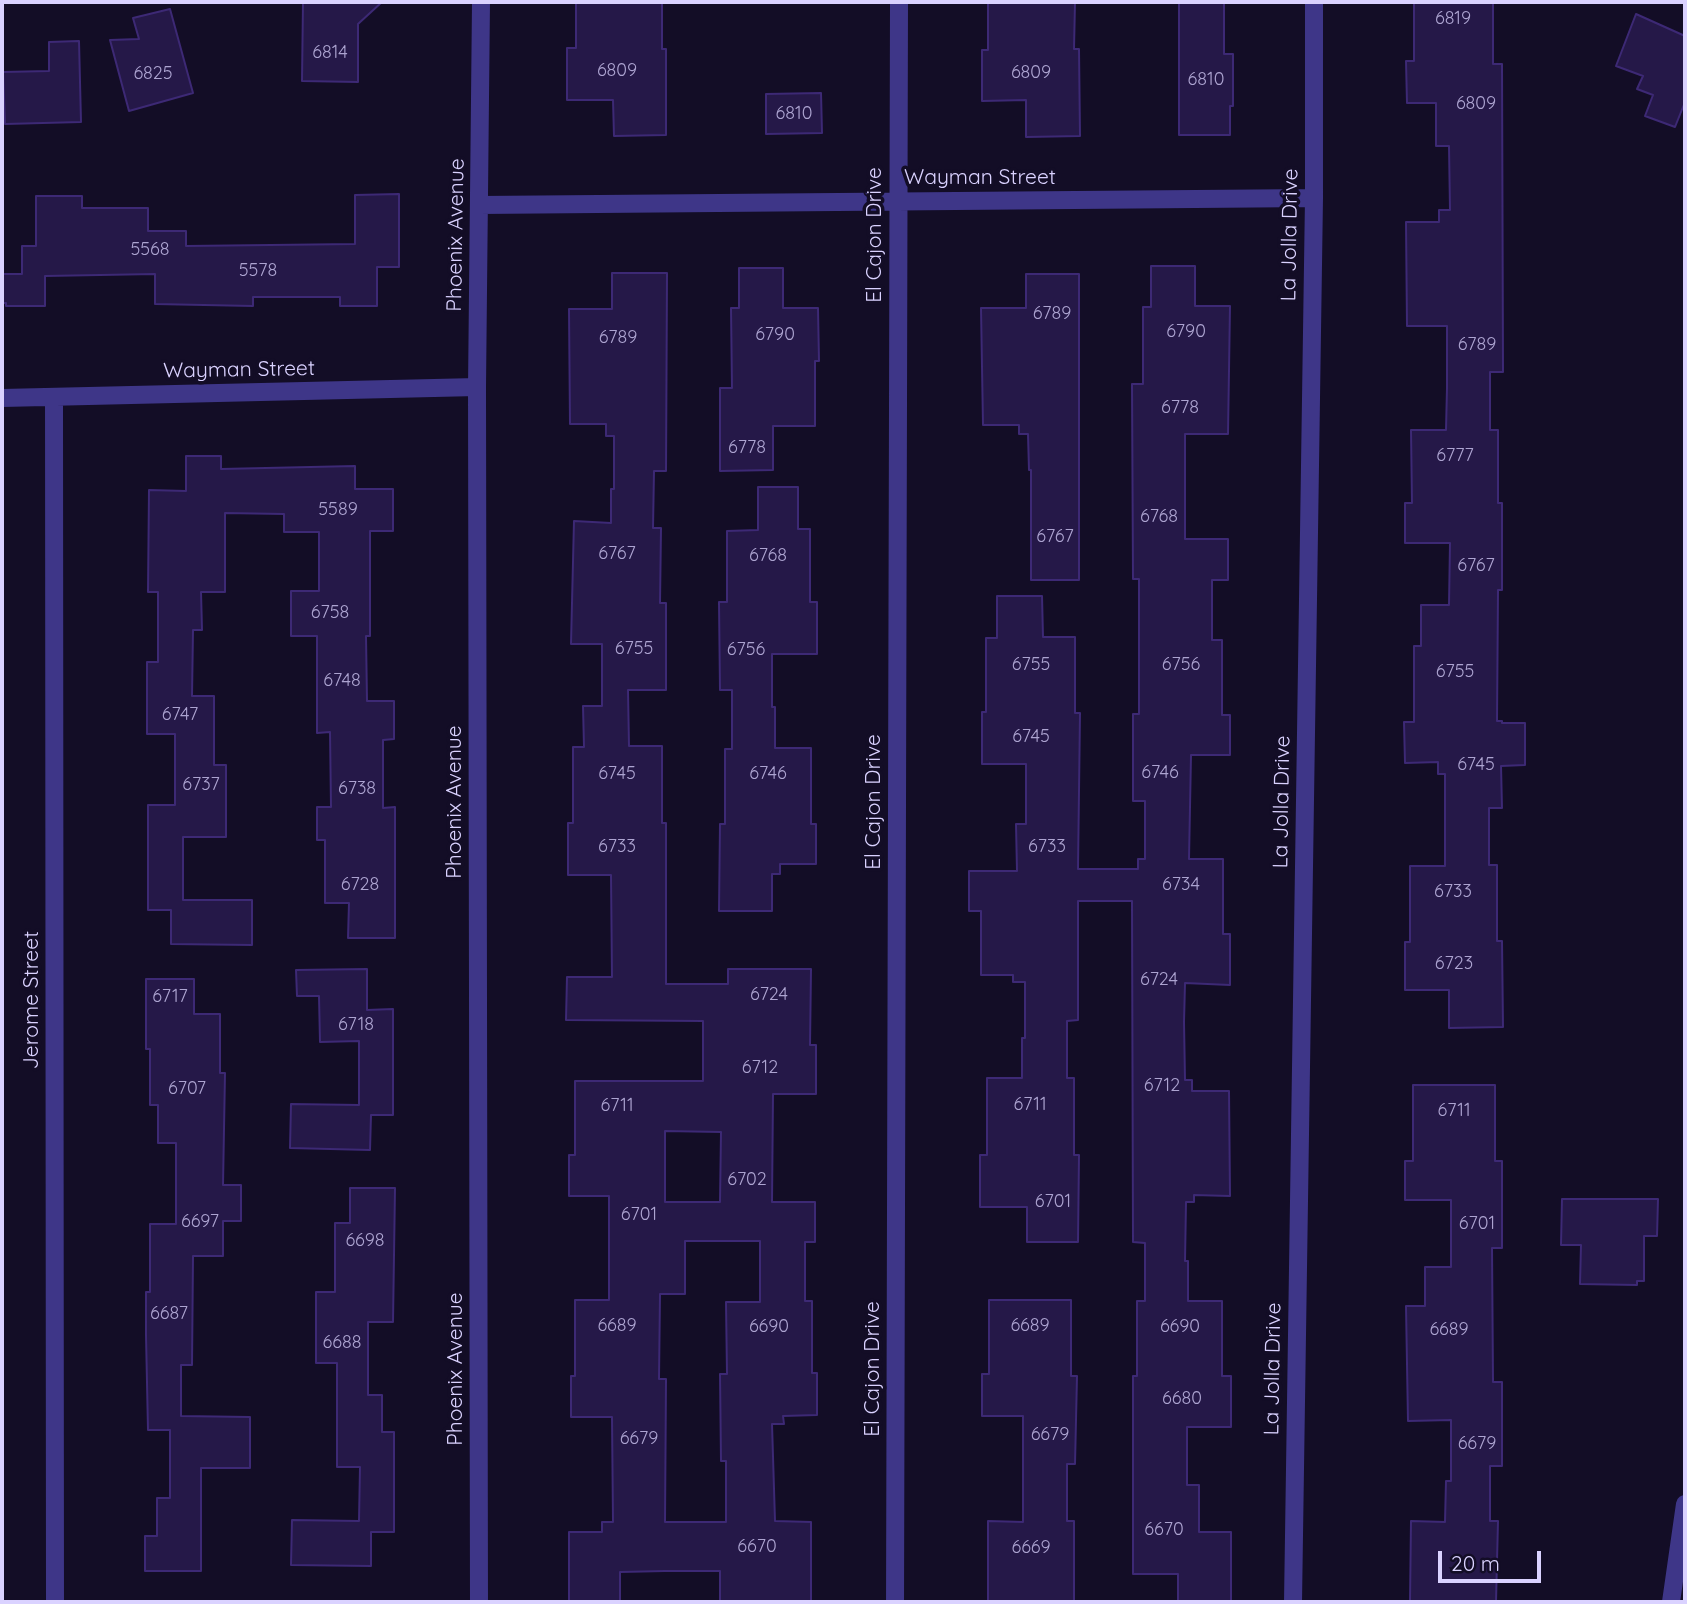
<!DOCTYPE html>
<html>
<head>
<meta charset="utf-8">
<style>
  body { margin:0 }
  #map { position:relative; width:1687px; height:1604px; overflow:hidden; background:#130d26; font-family:Quicksand,sans-serif }
  canvas { display:block }
  .frame { position:absolute; inset:0; border:4px solid #dad2ff; pointer-events:none }
  .scale { position:absolute; left:1438px; top:1551px; width:103px; height:32px; box-sizing:border-box; border:4px solid #dad2ff; border-top:0; padding-left:9px; font-size:21px; line-height:24px; white-space:nowrap; color:#dad2ff; -webkit-text-stroke:5px #130d26; paint-order:stroke }
</style>
</head>
<body>
<div id="map">
<canvas width="1687" height="1604"></canvas>
<div class="frame"></div>
<div class="scale">20 m</div>
</div>
<script>
const ctx = document.querySelector('canvas').getContext('2d');
ctx.lineJoin = 'round';
function fillPath(path, color) { ctx.fillStyle = color; ctx.fill(path, 'evenodd'); }
function stroke(path, color, width, dash) { ctx.strokeStyle = color; ctx.lineWidth = width; ctx.lineCap = dash ? 'butt' : 'round'; ctx.setLineDash(dash || []); ctx.stroke(path); }
function drawText(font, color, halo, rows, align = 'center') {
  ctx.font = font + ' Quicksand,sans-serif'; ctx.lineWidth = 7; ctx.setLineDash([]); ctx.textBaseline = 'middle'; ctx.strokeStyle = halo; ctx.fillStyle = color; for (const [text, x, y, turn = 0] of rows) {
    ctx.save(); ctx.translate(x, y); ctx.rotate((+turn || 0) * Math.PI / 180); ctx.textAlign = isNaN(turn) ? turn : align; if (halo) ctx.strokeText(text, 0, 0); ctx.fillText(text, 0, 0); ctx.restore();
  }
}
const building = new Path2D(`
  M303,2H382L358,24V82L302,81Z
  M576,2H662V49H666V135L614,136L613,100H567V48H576Z
  M988,2H1075L1074,49H1079L1080,136L1026,137V100L982,101V50H988Z
  M1179,2H1224V54H1233V106H1230V135H1179Z
  M1414,2H1493V64H1502L1503,372H1490V430H1498V503H1502V590H1498L1497,721H1502V723H1525V765L1501,766L1502,808H1489V865H1497V941H1502L1503,1027L1449,1028V990H1405V942H1410V866H1445V774H1438V762L1405,763L1404,722H1414V646H1421V605H1449L1450,543H1405V503H1412L1411,430H1446L1447,388V326H1407L1406,222H1439V210H1450L1449,146H1436V103H1407L1406,61H1414Z
  M170,9L193,93L129,111L110,40L139,39L133,18Z
  M1636,14L1685,36V102L1675,127L1645,116L1653,95L1637,89L1643,76L1616,66Z
  M79,41L81,122L5,124L3,72L49,71V42Z
  M821,93L822,133L766,134V94Z
  M399,194V267H377V306H340V297H253V306L155,304V274L45,276V306H6V303H2V274H22V246H36V196H82V208H148V231H186V246L355,244V195Z
  M1151,266H1195V306H1230L1228,434H1185V539H1228V580H1212V640H1222V715H1230V755H1191L1189,859H1223V934H1230V985L1185,983L1184,1022L1185,1080H1192V1091H1229L1230,1196L1194,1195V1202H1186L1185,1261H1188V1301H1222V1376H1231V1427H1187V1485H1199V1532H1231V1602H1178V1574H1133V1376H1137V1301H1145V1243L1133,1242L1132,901H1078V1020L1067,1021V1078H1074V1155H1079L1078,1242H1027V1207H980V1155H987V1078H1022V1038H1025V982H1013V975H981V911H969V871H1017L1016,824H1026V764H982V712H986V638H997V596H1042L1043,637H1075V713H1080L1078,869H1138V859H1145V801H1133V714H1139V579H1133L1132,384H1143V307H1151Z
  M739,268H783V308H818L819,361H815V426H773V470L720,471V388H732L731,308H739Z
  M612,273H667L666,471H654L653,528H661L660,603H666V690H628L629,746H662V823H666V984H728V969H811L810,1045H816V1094H773L772,1202H815V1242H805V1301H812V1373H817V1415L783,1416L784,1424H772L775,1521L811,1522V1602H720V1571H665L620,1572V1602H569V1532H602V1522H613L612,1417H571V1376H575V1300H609V1196H569V1155H575V1081H703V1021L566,1020L567,977H612L611,875H568V823H573V747H584L583,706H602V644H571L574,521L611,523V489H614V436H606V424H570L569,309H612ZM665,1131L721,1132L720,1202H665ZM685,1241H760V1302H726L727,1374H720L721,1461H726V1522H665L666,1379H659L660,1294H685Z
  M1026,274H1079V580H1031V470H1029L1028,434H1019V425H983L981,308H1026Z
  M186,456H221V469L355,466V489H393V531H370V636H366L367,701H394V739L383,740V808L395,807V938H348L349,903H325V840H317V807H331L330,732L317,733V636H291V591H319V532H284V514L225,513V592H201L202,630H193L192,696H214V765H226V837H183V900H252V945L171,944V910H148V805H175V734H147V662H158V592H148L149,490L186,491Z
  M758,487H798V529H810V602H817V654H772V707H775V748H811V824H816V864H780V874H772V911H719L720,824H725V749H732V690H720L719,602H727V531L758,530Z
  M367,969V1010L393,1009V1115H371L370,1150L290,1148L291,1104L359,1105V1041L320,1042L319,996H297L296,970Z
  M146,979H194V1014H220V1073H225L223,1185H241V1221H223V1256H193L192,1365H181V1416L250,1417V1468H201V1571H145V1536H157V1498H170V1430H148L146,1335V1292H150V1224H176V1143H158V1105H150V1049H146Z
  M1413,1085H1495V1161H1502V1248H1492L1493,1382H1502V1466H1490V1521H1498L1496,1602H1410L1411,1521L1445,1522L1446,1481H1451V1420L1408,1421L1406,1306H1425V1267H1451V1200H1405V1161H1413Z
  M350,1188H395L393,1322H368V1395H382V1432H394V1532H371V1566L291,1565L292,1520L359,1521L360,1467H337V1363H316V1292H335V1223H350Z
  M1562,1199H1658L1657,1236H1644V1281H1637V1285L1580,1284L1581,1245H1561Z
  M989,1300H1071V1376H1077L1075,1464H1067V1521H1074V1602H988V1521L1023,1522V1416H982V1374H989Z`);
fillPath(building, '#251848');
stroke(building, '#3d2975', 2);
stroke(new Path2D(`
  M479,205L1314,198
  M54,397L55,1602
  M2,398L477,387
  M479,1602L477,387L481,2
  M895,1602L899,2
  M1293,1602L1314,198V2
  M1671,1602L1685,1504`), '#3e3688', 18);
drawText('18px', '#ada4d1', null, [
  ["6819",1453,19],
  ["6814",330,53],
  ["6809",617,71],
  ["6809",1031,73],
  ["6825",153,74],
  ["6810",1206,80],
  ["6809",1476,104],
  ["6810",794,114],
  ["5568",150,250],
  ["5578",258,271],
  ["6789",1052,314],
  ["6790",1186,332],
  ["6790",775,335],
  ["6789",618,338],
  ["6789",1477,345],
  ["6778",1180,408],
  ["6778",747,448],
  ["6777",1455,456],
  ["5589",338,510],
  ["6768",1159,517],
  ["6767",1055,537],
  ["6767",617,554],
  ["6768",768,556],
  ["6767",1476,566],
  ["6758",330,613],
  ["6755",634,649],
  ["6756",746,650],
  ["6755",1031,665],
  ["6756",1181,665],
  ["6755",1455,672],
  ["6748",342,681],
  ["6747",180,715],
  ["6745",1031,737],
  ["6745",1476,765],
  ["6746",1160,773],
  ["6745",617,774],
  ["6746",768,774],
  ["6737",201,785],
  ["6738",357,789],
  ["6733",617,847],
  ["6733",1047,847],
  ["6728",360,885],
  ["6734",1181,885],
  ["6733",1453,892],
  ["6723",1454,964],
  ["6724",1159,980],
  ["6724",769,995],
  ["6717",170,997],
  ["6718",356,1025],
  ["6712",760,1068],
  ["6712",1162,1086],
  ["6707",187,1089],
  ["6711",1030,1105],
  ["6711",617,1106],
  ["6711",1454,1111],
  ["6702",747,1180],
  ["6701",1053,1202],
  ["6701",639,1215],
  ["6697",200,1222],
  ["6701",1477,1224],
  ["6698",365,1241],
  ["6687",169,1314],
  ["6689",617,1326],
  ["6689",1030,1326],
  ["6690",769,1327],
  ["6690",1180,1327],
  ["6689",1449,1330],
  ["6688",342,1343],
  ["6680",1182,1399],
  ["6679",1050,1435],
  ["6679",639,1439],
  ["6679",1477,1444],
  ["6670",1164,1530],
  ["6670",757,1547],
  ["6669",1031,1548]
]);
drawText('21px', '#dad2ff', '#130d26', [
  ["Wayman Street",980,178],
  ["Phoenix Avenue",456,235,-89],
  ["El Cajon Drive",875,235,-90],
  ["La Jolla Drive",1290,235,-89],
  ["Wayman Street",239,370,-1],
  ["Phoenix Avenue",455,802,-90],
  ["El Cajon Drive",874,802,-90],
  ["La Jolla Drive",1282,802,-89],
  ["Jerome Street",32,1000,-90],
  ["Phoenix Avenue",456,1369,-90],
  ["El Cajon Drive",873,1369,-90],
  ["La Jolla Drive",1273,1369,-89]
]);
</script>
</body>
</html>
